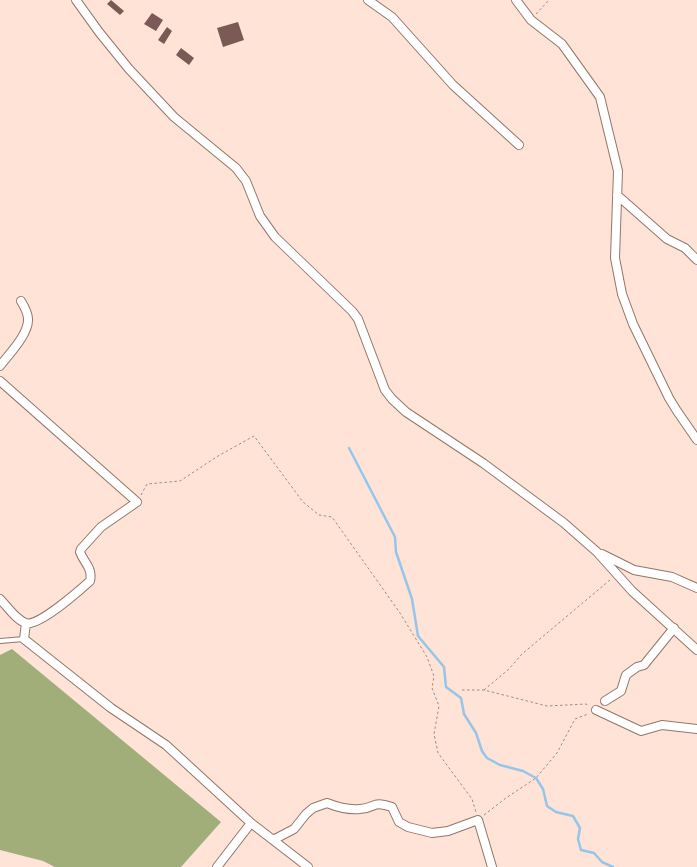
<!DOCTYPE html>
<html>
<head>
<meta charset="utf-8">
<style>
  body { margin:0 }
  canvas { display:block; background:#fee3d6 }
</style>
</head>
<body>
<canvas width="697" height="867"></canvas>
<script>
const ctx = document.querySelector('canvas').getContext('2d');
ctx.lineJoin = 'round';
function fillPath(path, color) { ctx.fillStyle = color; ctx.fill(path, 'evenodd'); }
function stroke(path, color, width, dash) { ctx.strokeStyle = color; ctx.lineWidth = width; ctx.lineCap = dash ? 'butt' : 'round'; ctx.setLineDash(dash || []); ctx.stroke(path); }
fillPath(new Path2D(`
  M12,649L221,822L181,867H55L43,861L0,850V655Z`), '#a1ae7a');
stroke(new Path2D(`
  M349,448L395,537L396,552L412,599L418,636L444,667L446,687L461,698L464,714L476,733L482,751L487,758L500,765L523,771L536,778L543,789L547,806L556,812L573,816L580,828L578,839L581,850L594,853L602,862L613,867`), '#95c6e9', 2.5);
fillPath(new Path2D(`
  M111,0L124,11L120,15L107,4Z
  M152,13L163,20L156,31L144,24Z
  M238,22L244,40L223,47L217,28Z
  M167,27L172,31L164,44L158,40Z
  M181,48L194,58L189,65L176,55Z`), '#7b5a55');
const lane = new Path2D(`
  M0,641L24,639`);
const street = new Path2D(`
  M76,0L99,32L129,69L174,117L236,168L246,181L260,216L275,237L352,311L358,319L385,390L392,399L406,412L483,463L564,523L597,552L632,591L697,650
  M368,0L392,17L453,85L519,145
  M516,0L531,20L562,44L600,97L618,171L615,258L622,294L633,324L669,398L677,411L697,440
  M617,195L667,239L685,248L697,260
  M0,366C9,354 29,334 28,319C28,313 24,306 21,301
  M0,381L137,502L101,527L81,549L80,552C84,563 93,568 90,581C80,590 38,627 26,623C16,620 7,606 0,599
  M602,554L634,570L672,577L697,588
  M26,623L24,639L111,708L166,745L251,823
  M605,701L621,691L626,675L637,667L644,665L674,628
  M596,710L641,731L662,725L697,729
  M273,840L294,829L306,814L313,808L327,803C337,807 349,810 360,809C377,808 371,800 392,807L399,822L408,827L432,833L448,831L478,820L492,867
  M217,867L251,823L308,867`);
stroke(lane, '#947668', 6);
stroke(street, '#947668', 10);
stroke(new Path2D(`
  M536,14L549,0
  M141,495L147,484L180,481L218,456L254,436L303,502L319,515L332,517L400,613L427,657L434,676L432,688L439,706L434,734L438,753L472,799L476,812
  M462,690H484L547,706L586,704L589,706
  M484,690L509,669L522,654L610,580
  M484,815L506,798L536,778L557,753L575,719L588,714`), '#9f8a80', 1, [2.5, 2.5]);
stroke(lane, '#fff', 4);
stroke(street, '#fff', 8);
</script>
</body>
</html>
